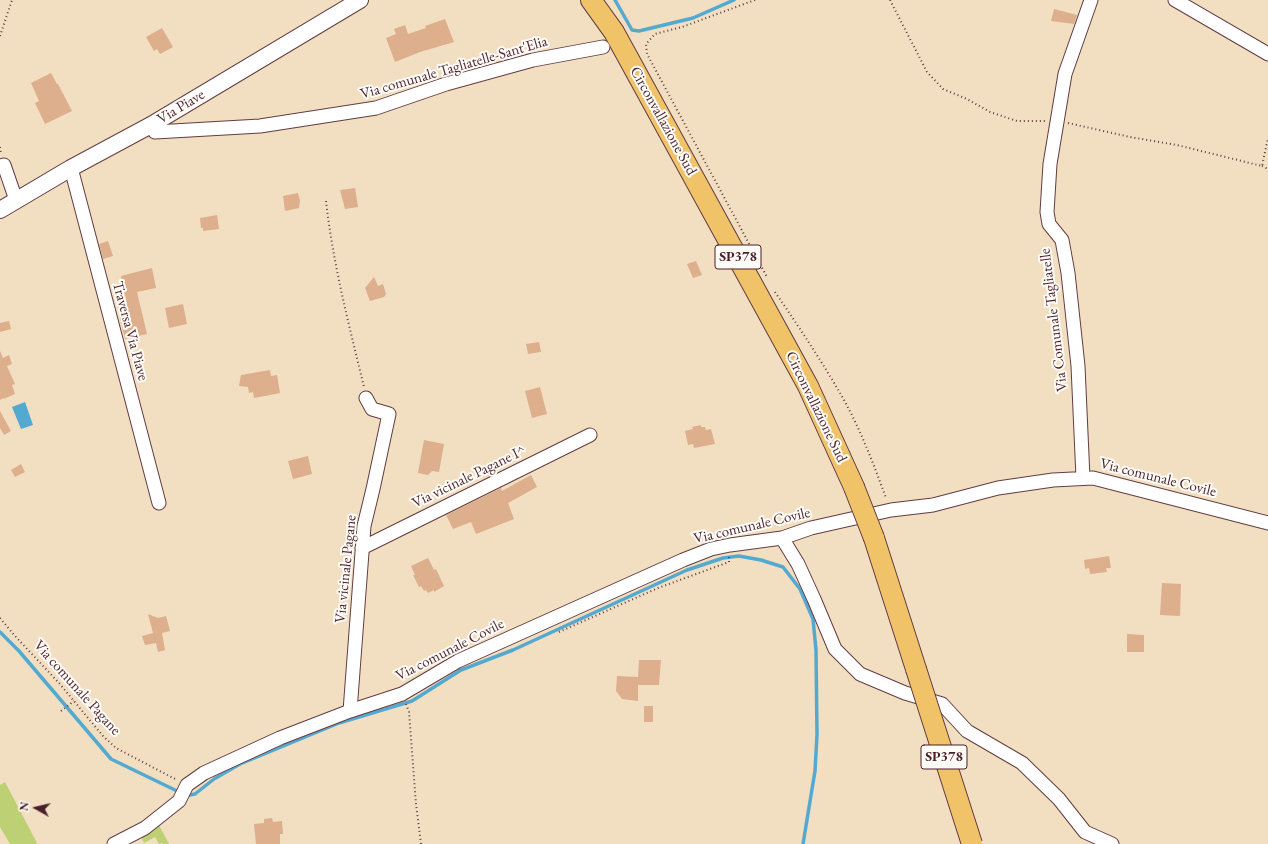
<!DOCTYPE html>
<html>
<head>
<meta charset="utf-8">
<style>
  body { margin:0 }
  #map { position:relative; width:1268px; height:844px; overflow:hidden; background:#f2dec1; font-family:"EB Garamond",serif }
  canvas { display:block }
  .north { position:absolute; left:16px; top:788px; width:40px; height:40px; -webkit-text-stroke:3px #fdfcf7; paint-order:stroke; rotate:278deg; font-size:11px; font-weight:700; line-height:16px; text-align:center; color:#4a1f2b }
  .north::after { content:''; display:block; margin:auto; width:14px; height:18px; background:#4a1f2b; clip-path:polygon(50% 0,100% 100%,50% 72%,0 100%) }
</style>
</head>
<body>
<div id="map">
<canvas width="1268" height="844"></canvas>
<div class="north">N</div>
</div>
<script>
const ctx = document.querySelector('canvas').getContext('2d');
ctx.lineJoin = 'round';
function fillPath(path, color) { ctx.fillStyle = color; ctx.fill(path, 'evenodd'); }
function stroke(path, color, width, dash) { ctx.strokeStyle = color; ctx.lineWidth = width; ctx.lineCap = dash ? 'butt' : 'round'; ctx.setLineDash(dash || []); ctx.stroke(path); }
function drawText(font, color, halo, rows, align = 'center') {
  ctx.font = font + ' "EB Garamond",serif'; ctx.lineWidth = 4; ctx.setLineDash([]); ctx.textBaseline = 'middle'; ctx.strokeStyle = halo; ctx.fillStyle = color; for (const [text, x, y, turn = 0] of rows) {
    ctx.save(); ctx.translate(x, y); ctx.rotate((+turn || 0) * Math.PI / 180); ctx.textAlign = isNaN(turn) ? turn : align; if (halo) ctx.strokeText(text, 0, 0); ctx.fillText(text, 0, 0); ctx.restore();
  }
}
fillPath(new Path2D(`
  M5,782L37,843L36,844H10L0,827V785Z
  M159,825L169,844H163L162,843L159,844L155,837L144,843L141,836Z`), '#bdd074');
fillPath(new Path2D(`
  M25,402L33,425L21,429L12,407Z`), '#54a9d0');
stroke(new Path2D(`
  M615,0L632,30L639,31L693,18L734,0
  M0,632L19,651L111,759L177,791L190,795L195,794L214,779L240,764L339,723L412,701L461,670L513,650L687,570L723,558L739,556L761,560L783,567L800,589L813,619L816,650L817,735L815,771L803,844`), '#54a9d0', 3.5);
fillPath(new Path2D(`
  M1054,9L1077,15L1074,24L1051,21Z
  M445,19L454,42L420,52L395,62L386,38L396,34L394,29L405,25L408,34L426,28L425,26Z
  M162,28L173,47L160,54L157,49L154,51L146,37Z
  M51,73L57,84H58L72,111L45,124L35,103L39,101L31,83Z
  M355,188L358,207L345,209L340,190Z
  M298,193L300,201L299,208L285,211L283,196Z
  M217,215L219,229L203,231V228H201L200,218Z
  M108,241L113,256L103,259L99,244Z
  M696,261L702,275L693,278L687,264Z
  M152,268L156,288L137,292L147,334L125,339L120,318L127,304L121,276Z
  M374,277L378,286L383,284L386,294L384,297L370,301L365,288Z
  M183,304L187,324L169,328L165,308Z
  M9,321L11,329L0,332V323Z
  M539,342L541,352L528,354L526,344Z
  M0,351L3,358L9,355L12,364L7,366L15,384L12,385L15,394L4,399V398L0,400Z
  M270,370L271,376L277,375L280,393L254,398L253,392L249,393L248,387L239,386L241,375Z
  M540,387L547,414L532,418L525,391Z
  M0,411L11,431L4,435L0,428Z
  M701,425V427H705L706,430L711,429L715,444L694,448L693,444L688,445L685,431L693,429L692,427Z
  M424,440L444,444L439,472L432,471L428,475L418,473Z
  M308,456L312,474L293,479L288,461Z
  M21,464L25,472L15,477L11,470Z
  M531,475L537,487L508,503L514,519L476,534L471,522L453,529L446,515L501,488L502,491Z
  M1109,556L1111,568H1106L1107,572L1090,574L1089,568L1085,569L1084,560Z
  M428,558L434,570L436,569L444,586L434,592V590L428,593L426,590L424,591L421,586L419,587L413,575H415L411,566Z
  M1162,583L1181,584L1180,616L1160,615Z
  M148,614L158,618L166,616L170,631L162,633L165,650L158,652L156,643L145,645L142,636L153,633Z
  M1127,634L1144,635V652H1127Z
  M639,660H661L659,685H638V701L622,699L616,691L617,676L638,677Z
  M644,706H653V722H644Z
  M272,818L273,822L282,821L283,834H280V844H256L254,824L264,823V819Z`), '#ddaf8c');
const minor = new Path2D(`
  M1175,0L1268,54
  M151,125L155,132L260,126L376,108L446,84L533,60L603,47
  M0,166L4,165L16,200
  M71,168L159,503
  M1083,478L1078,366L1068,273L1062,240L1049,224L1047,212L1050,164L1065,74L1091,0
  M782,538L798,564L814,599L835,649L860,674L905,693L942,704L967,731L1022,763L1059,799L1085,832L1112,844
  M362,548L590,435
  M350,711L364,526L373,489L389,414L372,409L366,398
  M114,844L145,828L179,801L187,785L204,773L280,738L350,711L402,694L458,661L683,560L711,549L730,545L782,538L811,528L891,510L933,505L998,488L1053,480L1093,478L1268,523`);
const tertiary = new Path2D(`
  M0,210L71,168L151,125L360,0`);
const primary = new Path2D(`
  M591,0L614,32L808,386L854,487
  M874,538L916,669`);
stroke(minor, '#633c42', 15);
stroke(tertiary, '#633c42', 18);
stroke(primary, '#633c42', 22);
stroke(new Path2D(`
  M755,0L682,27L655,34L646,44L647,54L767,277
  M890,0L927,72L943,89L967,99L990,112L1017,121H1046
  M0,36L12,0
  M1068,123L1130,137L1177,145L1262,166L1268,138
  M0,147L1,154
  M1262,166L1268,169
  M326,201C333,264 349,325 364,387
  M775,292C799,327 823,363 844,400C861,431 874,465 886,498
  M0,618L15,636L59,683L103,736L116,748L177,780
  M559,632L658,588L729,562V556
  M406,704L409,712L416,804L421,844
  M61,711L74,701`), '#633c42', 2, [1, 3]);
stroke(minor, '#fff', 13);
stroke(tertiary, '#fff', 16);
stroke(primary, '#f0c369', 20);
const primaryBridge = new Path2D(`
  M854,487L874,538
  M916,669L972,844`);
stroke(primaryBridge, '#633c42', 22, []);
stroke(primaryBridge, '#f0c369', 20);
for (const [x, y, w] of [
  [738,257,46],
  [944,757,46]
]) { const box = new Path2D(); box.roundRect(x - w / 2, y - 12, w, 24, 3); ctx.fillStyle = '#fdfcf7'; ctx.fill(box); stroke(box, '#4a1f2b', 1); }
drawText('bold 14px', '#4a1f2b', null, [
  ["SP378",738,257],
  ["SP378",944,757]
]);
drawText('15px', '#4a1f2b', '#fdfcf7', [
  ["Via comunale Tagliatelle-Sant'Elia",454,68,-16],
  ["Via Piave",181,107,-31],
  ["Circonvallazione Sud",663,121,61],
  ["Via Comunale Tagliatelle",1054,320,-97],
  ["Traversa Via Piave",130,331,75],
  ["Circonvallazione Sud",816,407,64],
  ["Via vicinale Pagane I^",469,477,-26],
  ["Via comunale Covile",1158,478,14],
  ["Via comunale Covile",752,526,-13],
  ["Via vicinale Pagane",346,569,-84],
  ["Via comunale Covile",450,650,-27],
  ["Via comunale Pagane",77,688,48]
]);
</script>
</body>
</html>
